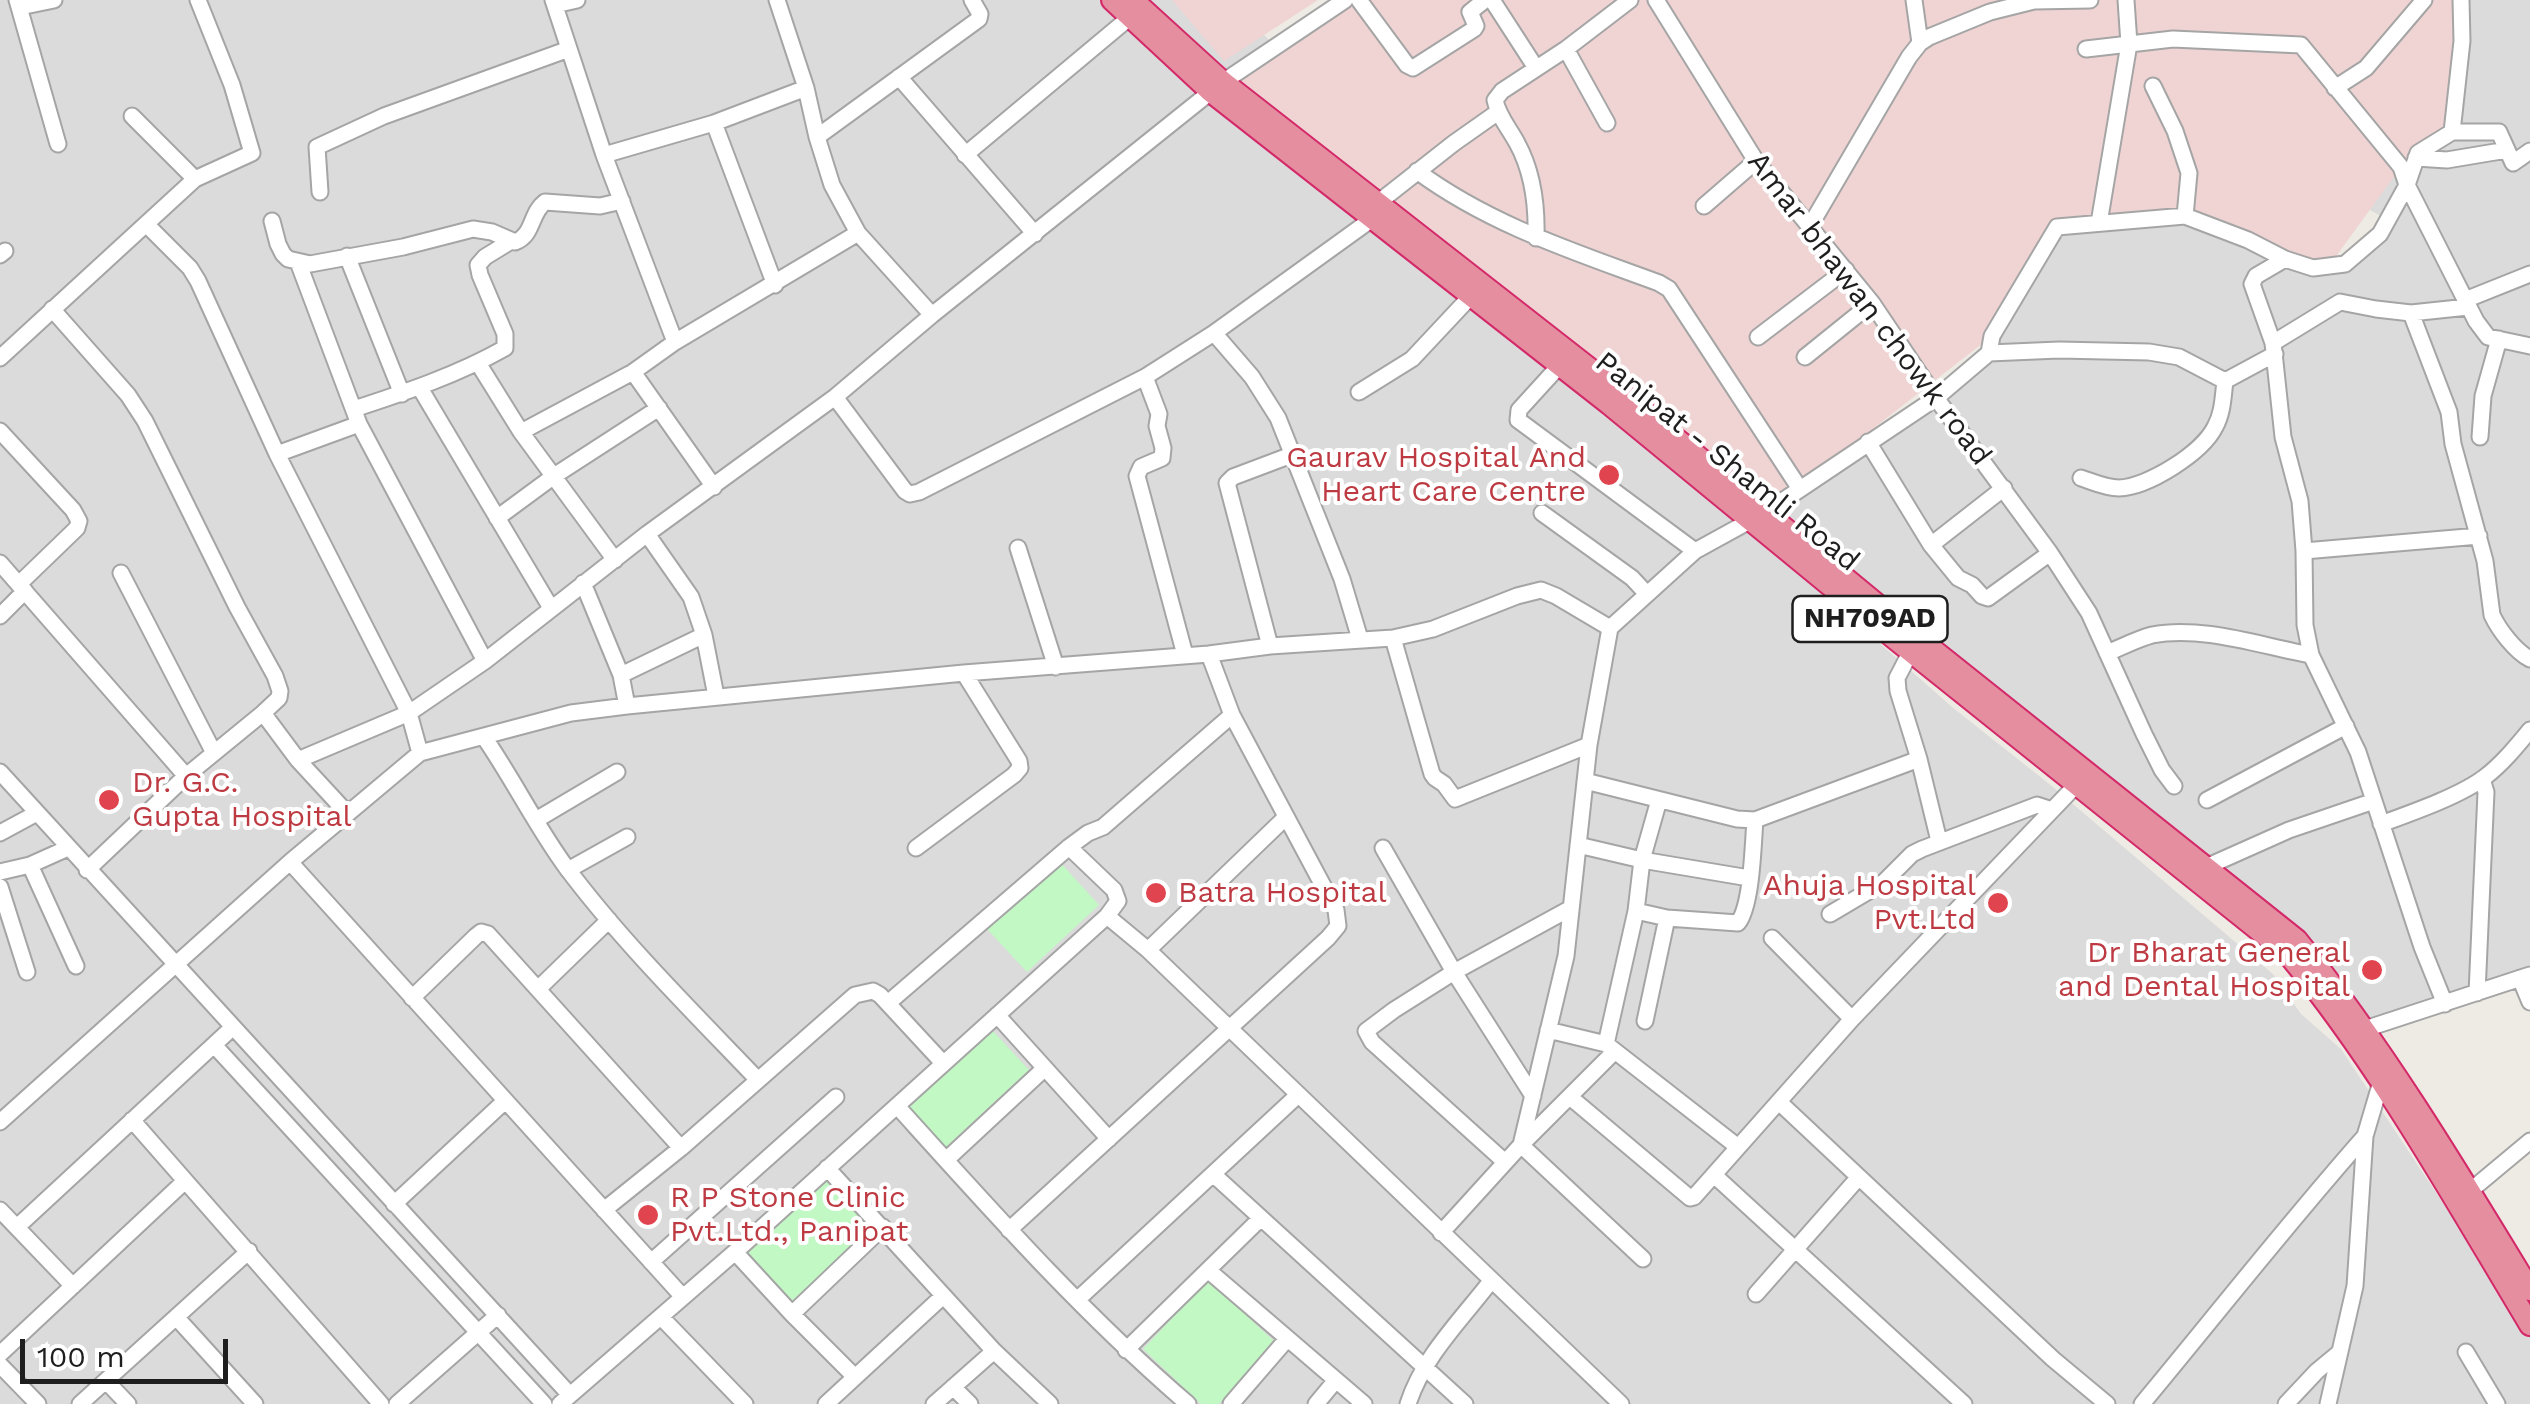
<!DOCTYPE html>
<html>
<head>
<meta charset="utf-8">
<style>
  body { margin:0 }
  #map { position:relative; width:2530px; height:1404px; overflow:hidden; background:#eeebe4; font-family:"Work Sans",sans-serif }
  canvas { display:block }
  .scale { position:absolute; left:20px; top:1339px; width:208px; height:45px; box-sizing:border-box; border:5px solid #1e1e1e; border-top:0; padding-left:12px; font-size:30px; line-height:35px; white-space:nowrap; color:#1e1e1e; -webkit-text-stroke:8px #fff; paint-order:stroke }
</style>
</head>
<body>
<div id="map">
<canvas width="2530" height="1404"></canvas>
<div class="scale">100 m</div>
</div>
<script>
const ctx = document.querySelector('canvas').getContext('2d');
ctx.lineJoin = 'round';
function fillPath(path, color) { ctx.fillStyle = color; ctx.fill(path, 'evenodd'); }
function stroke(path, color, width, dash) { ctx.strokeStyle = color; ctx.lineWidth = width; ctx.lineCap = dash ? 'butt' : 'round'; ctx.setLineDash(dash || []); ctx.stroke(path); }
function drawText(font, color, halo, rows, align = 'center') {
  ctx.font = font + ' "Work Sans",sans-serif'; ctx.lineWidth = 8; ctx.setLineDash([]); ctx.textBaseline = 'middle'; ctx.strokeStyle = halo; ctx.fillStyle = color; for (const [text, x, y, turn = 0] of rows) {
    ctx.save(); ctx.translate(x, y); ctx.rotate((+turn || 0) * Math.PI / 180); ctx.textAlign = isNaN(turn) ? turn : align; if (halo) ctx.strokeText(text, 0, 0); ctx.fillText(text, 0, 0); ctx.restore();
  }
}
fillPath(new Path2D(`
  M0,0H1230L1755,537L1766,543L1952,707L2053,787L2274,975L2301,1014L2341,1049L2530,1335V1404H0Z
  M2063,0H2530V973L2365,1029L1766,512L1936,398L1992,336L2057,227L2185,216L2329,266L2380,234L2386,219L2086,49Z`), '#dcdbdb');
fillPath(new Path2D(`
  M1172,0H1318L1224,61Z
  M1331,0H2456L2452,132L2401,167L2329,266L2185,216L2057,227L1992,336L1766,512L1223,82Z`), '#efd4d3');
fillPath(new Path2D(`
  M1060,862L1099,905L1027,972L987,929Z
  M992,1030L1029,1070L945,1148L908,1108Z
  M826,1181L870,1229L791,1302L747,1254Z
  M1208,1280L1276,1343L1219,1404H1201L1143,1349Z`), '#c2f8c4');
const minor = new Path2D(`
  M17,0L58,144
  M553,0L604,155L675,342
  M777,0L806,88L817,137L832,185L858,233L932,315
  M1359,0L1407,65L1413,68L1474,29L1476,26L1470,12L1485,0
  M1492,0L1536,68
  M1656,0L1756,161L1872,303L1936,398L2050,553L2089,613L2144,734L2162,770L2174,786
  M1914,0L1920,43
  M555,5L577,0
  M20,7L54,0
  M1566,49L1607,123
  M2086,49L2173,39L2301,45L2401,167L2407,185L2476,321L2488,337L2530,346
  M899,77L1035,234
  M2153,86L2175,131L2189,173L2185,216
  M2335,88L2366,68L2424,0
  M132,116L195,179
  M714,123L775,285
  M2452,132H2499L2513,163L2530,151
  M817,137L979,19L980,14L972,0
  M604,155L714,123L806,88
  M965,155L1129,18
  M2416,158L2447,160L2507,150
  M1417,171C1490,225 1575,252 1659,283L1669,289L1800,489
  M320,192L317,147L384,116L569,49
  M1704,206L1756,161
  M272,221L278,244L283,254L288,259L310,264L403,247L473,229L492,232L515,242C534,235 530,213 545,202L600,206L622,201
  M2099,223L2129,44L2126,0
  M147,225L190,268L198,281L277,454L409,713L420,753
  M1810,226L1909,57L1920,43L1929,37L1990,12L2034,1L2090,0
  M1536,238C1537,205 1533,172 1517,143C1509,128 1498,116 1495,100L1502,91L1566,49L1630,0
  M0,255L5,251
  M347,256L402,394
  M2285,259L2256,276L2252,284L2273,343L2283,437L2300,501L2304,551L2305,625L2311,655L2358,752L2422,947L2445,1004
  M298,262L359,424L485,661
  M2465,300L2530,274
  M52,309L128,395L145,421L237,607L275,676L280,691L279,698L263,713L186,776L87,870
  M2411,313L2449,412L2453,444L2485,561L2492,615C2499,630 2515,651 2530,659
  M1214,333L1252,377L1278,418L1342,579L1360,639
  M1758,337L1846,270
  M2273,343L2340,302L2376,309L2411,313L2468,307
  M1989,353L1992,336L2057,227L2185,216L2248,240L2285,259L2313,268L2345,264L2380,234L2407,185L2418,153L2452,132L2462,41L2461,0
  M1805,357L1872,303
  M0,358L195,179L252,153L232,85L198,0
  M478,363L521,432L615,560
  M1560,365L1519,410L1518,420L1695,551
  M633,372L714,487
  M1145,377L1159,414L1157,426L1163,448L1162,458L1141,467L1137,476L1185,655
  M420,388L551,608
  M1359,392L1412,359L1471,296
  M835,397L905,491L910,494L919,492L1145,377L1214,333L1372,219L1379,202L1454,143L1498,112
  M354,409C406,392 457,375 505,348V334L480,275L478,265L485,257L511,241
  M0,431L73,510L79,521L77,528L19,584
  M521,432L633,372L675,342L858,233
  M2480,437L2483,396L2499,339
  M1868,442L1931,545L1958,578L1972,585L1982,596L1988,598L2050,553
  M277,454L359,424
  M2081,478C2093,482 2106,488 2119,488C2148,487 2202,453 2215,427C2223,413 2223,396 2225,381
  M1542,513L1632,578L1646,593
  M497,518L554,476L659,408
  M647,534L691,597L704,635L716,696
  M1931,545L2004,488
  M1018,548L1056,667
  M2304,551L2479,536
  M0,563L186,776
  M121,573L214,753
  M583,583L621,675L627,706
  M0,616L25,591
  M1393,638L1432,774L1435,778L1444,784L1455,799L1589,745
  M1270,646L1227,483L1233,477L1294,454
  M1911,651L1897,678L1898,691L1919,759L1939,841
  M2107,653C2122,647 2137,639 2152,635C2202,625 2261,646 2311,655
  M621,675L704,635
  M263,713L298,760L347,813
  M484,737C513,779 536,826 566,867C623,943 692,1011 758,1080
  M298,760L409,713L485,661L647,534L835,397L932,315L1223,82L1345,0
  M0,772L570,1395
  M1585,781L1737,819L1755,820L1919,759
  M2207,800L2346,726
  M536,820L617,772
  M2381,824C2411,813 2460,796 2485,777C2502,764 2516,747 2530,730
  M0,833L37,813
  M1578,845L1642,860L1749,878
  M916,848L1014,775L1020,768L1019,761L964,673
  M1383,848L1454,972L1533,1096
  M290,862L683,1297
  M30,865L76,966
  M568,870L627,837
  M2202,871L2206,867L2289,830L2374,801
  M0,872L30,865L68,848
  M0,887L27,972
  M1636,911L1667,918L1738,923C1752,905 1753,844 1755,820
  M1830,914L1884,882L1912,854L1922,849L2037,805L2052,810
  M1107,916L1148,950L1621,1404
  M1772,938L1852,1019
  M1148,950L1286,817
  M2520,978L2530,1002
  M539,988L609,920
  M2477,993L2486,792L2482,779
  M412,998L476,936L481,932L488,934L681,1148
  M888,1003L1069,847L1088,833L1103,827L1232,715
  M997,1015L1109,1139
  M1645,1021L1667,918
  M2365,1029L2530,975
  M1548,1030L1606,1044L1738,1147
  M1606,1044L1636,911L1642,860L1659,800
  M214,1045L544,1404
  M1615,1051L1521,1145L1643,1259
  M1570,1097L1690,1198L1694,1197L1852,1019L2081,780
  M1779,1102L2053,1359L2107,1404
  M897,1106C990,1209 1082,1313 1188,1404
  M132,1120L381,1404
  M0,1122L290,862L420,753L571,713L627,706L964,673L1209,654L1270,646L1393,638L1433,629L1517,596L1541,590L1556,596L1610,628
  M946,1160L1045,1068
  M1505,1162L1372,1042L1366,1031L1394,1010L1454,972L1571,908
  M827,1168L994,1351L1050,1404
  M1214,1175L1465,1404
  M1714,1175L1964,1404
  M2464,1196L2530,1141
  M394,1204L505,1101
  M0,1210L73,1286
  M604,1210L681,1148L855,995L873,991L880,995L943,1063
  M17,1227L232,1028
  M1009,1230L1328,938L1338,926L1336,910L1232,715L1209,654
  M1441,1233L1521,1145L1566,956L1589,745L1610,628L1695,551L1766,512L1936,398L1989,353L2059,350L2149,352L2179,357L2225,381L2275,354
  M735,1252L792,1314L855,1377
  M651,1262L836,1097
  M1209,1271L1364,1404
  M1756,1294L1859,1177
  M1077,1300L1298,1095
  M792,1314L883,1227
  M176,1317L255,1404
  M661,1317L745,1404
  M1126,1350L1260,1219
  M2466,1352L2497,1404
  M0,1354L185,1181
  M0,1365L38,1404
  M106,1381L128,1404
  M953,1387L970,1404
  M80,1404L249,1251
  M397,1404L498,1315
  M560,1404L735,1252L1107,916L1118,901L1114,890L1069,847
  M826,1404L943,1296
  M934,1404L994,1351
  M1231,1404L1287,1339
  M1316,1404L1336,1380
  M1408,1404C1423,1357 1461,1320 1491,1281
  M2142,1404C2216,1315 2288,1223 2365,1136
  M2286,1404L2317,1371L2340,1352
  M2328,1404L2355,1286L2365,1136L2381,1082L2385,1075`);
const highway = new Path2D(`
  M1112,0L1211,92L1609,404L1895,639L2287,953C2381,1067 2454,1199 2530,1325
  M1133,0L1223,82L1621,393L1907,629L2297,940C2385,1050 2457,1170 2530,1290`);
stroke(minor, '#a5a5a5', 19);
stroke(highway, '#d42969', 24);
stroke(minor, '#fff', 15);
stroke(highway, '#e48ea0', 20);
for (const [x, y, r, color] of [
  [1609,475,12,"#e0444e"],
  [109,800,12,"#e0444e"],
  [1156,893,12,"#e0444e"],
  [1998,903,12,"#e0444e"],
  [2372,970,12,"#e0444e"],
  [648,1215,12,"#e0444e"]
]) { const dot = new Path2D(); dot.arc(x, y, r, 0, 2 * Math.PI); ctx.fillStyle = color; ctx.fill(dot); stroke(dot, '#fff', 4); }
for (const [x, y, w] of [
  [1870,619,155]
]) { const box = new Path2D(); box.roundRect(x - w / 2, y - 23, w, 46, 8); ctx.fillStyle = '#fff'; ctx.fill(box); stroke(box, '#1e1e1e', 2.5); }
drawText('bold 28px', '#1e1e1e', null, [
  ["NH709AD",1870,619]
]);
drawText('30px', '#1e1e1e', '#fff', [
  ["Amar bhawan chowk road",1869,309,53],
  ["Panipat - Shamli Road",1727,462,39]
]);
drawText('30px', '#be3a42', '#fff', [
  ["Gaurav Hospital And",1586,458],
  ["Heart Care Centre",1586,492],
  ["Dr. G.C.",132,783,"left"],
  ["Gupta Hospital",132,817,"left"],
  ["Ahuja Hospital",1976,886],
  ["Pvt.Ltd",1976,920],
  ["Batra Hospital",1178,893,"left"],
  ["Dr Bharat General",2350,953],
  ["and Dental Hospital",2350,987],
  ["R P Stone Clinic",670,1198,"left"],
  ["Pvt.Ltd., Panipat",670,1232,"left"]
], 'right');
</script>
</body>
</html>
